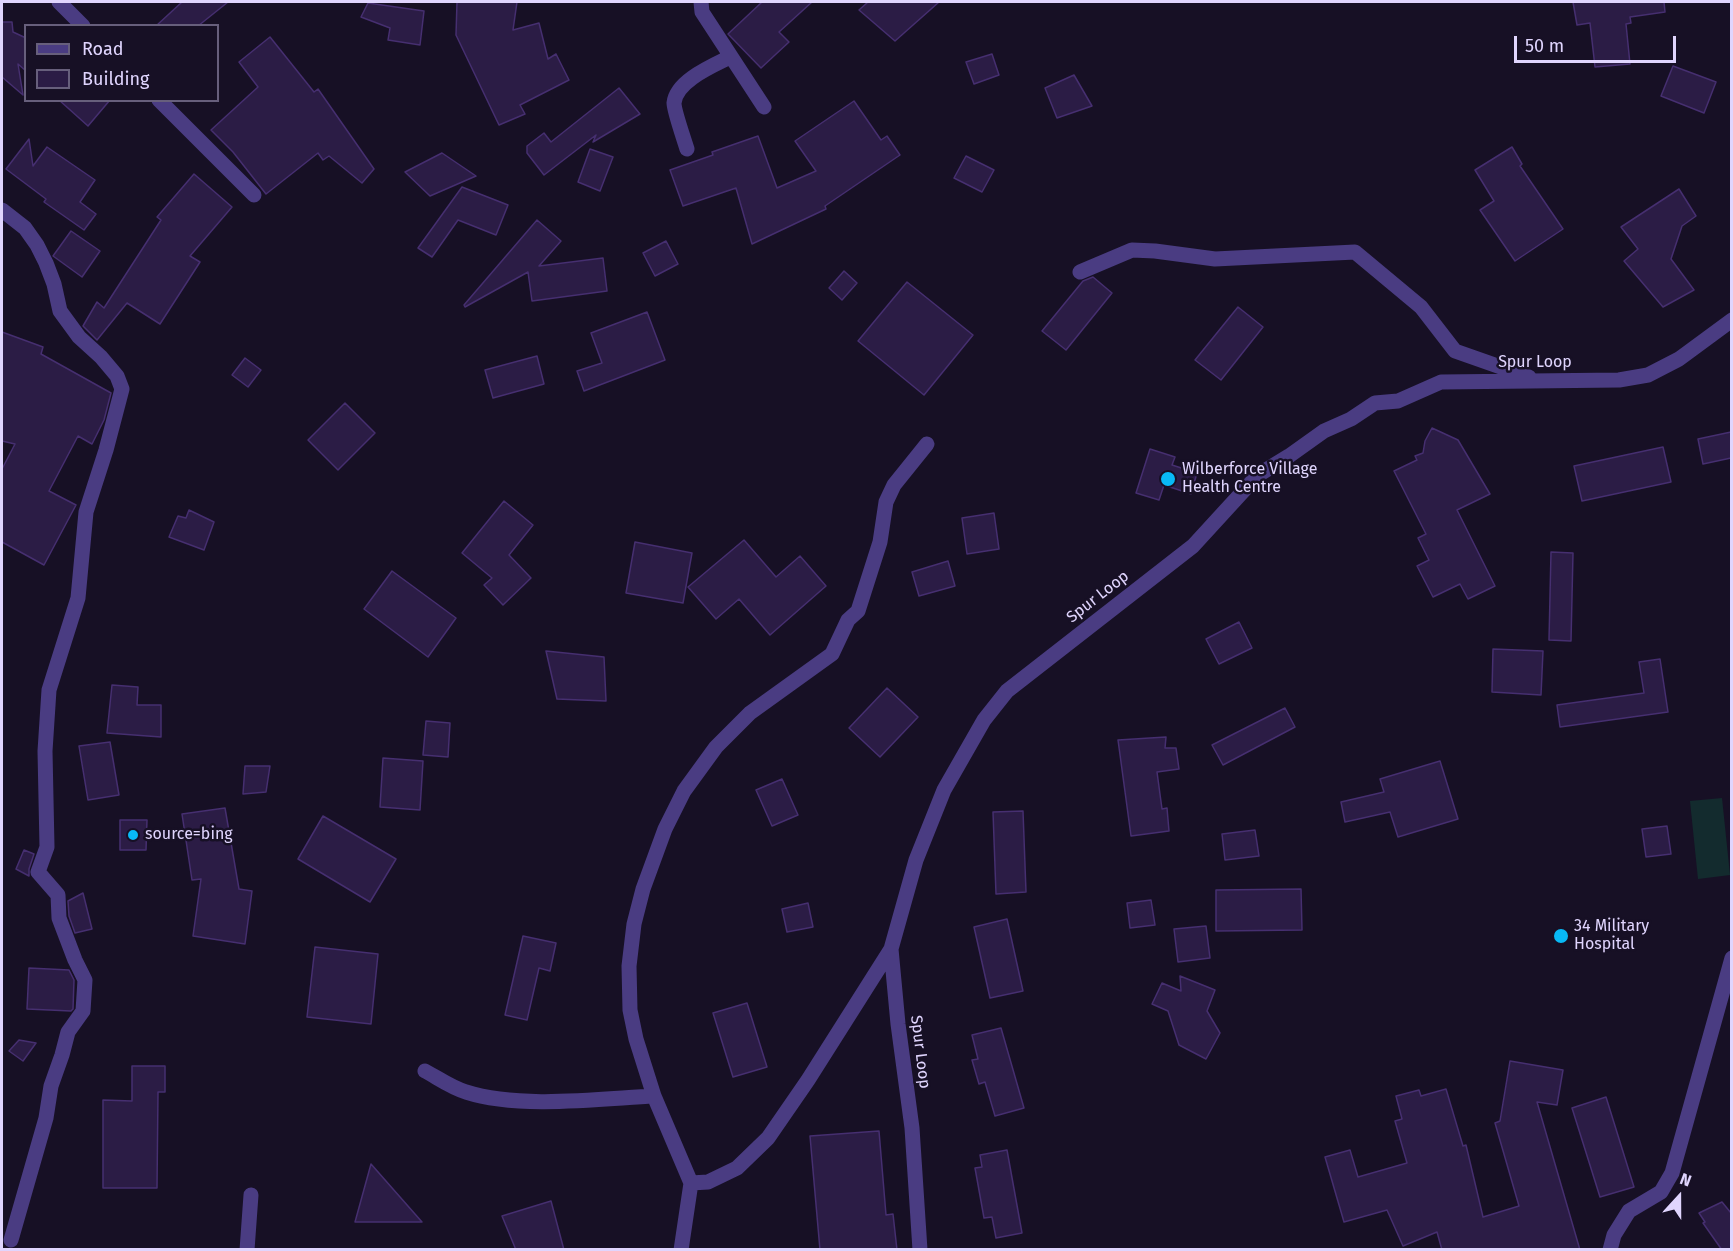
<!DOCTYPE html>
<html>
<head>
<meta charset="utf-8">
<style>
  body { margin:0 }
  #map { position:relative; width:1733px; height:1251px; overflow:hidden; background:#171025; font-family:"Fira Sans",sans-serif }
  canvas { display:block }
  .frame { position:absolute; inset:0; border:3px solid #e0d5fe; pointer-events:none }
  .legend { position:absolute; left:24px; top:24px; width:195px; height:78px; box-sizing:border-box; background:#171025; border:2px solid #675f7c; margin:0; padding:8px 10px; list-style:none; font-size:18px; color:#e0d5fe }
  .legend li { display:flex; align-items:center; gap:12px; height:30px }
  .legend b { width:30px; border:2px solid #675f7c }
  .north { position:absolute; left:1649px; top:1167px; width:60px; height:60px; -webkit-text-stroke:4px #171025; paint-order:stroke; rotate:21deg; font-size:16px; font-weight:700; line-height:24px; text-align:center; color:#e0d5fe }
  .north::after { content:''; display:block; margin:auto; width:21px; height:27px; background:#e0d5fe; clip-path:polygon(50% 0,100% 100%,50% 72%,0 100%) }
  .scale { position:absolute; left:1514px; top:36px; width:162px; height:27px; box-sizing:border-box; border:3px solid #e0d5fe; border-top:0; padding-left:8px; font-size:18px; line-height:21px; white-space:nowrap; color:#e0d5fe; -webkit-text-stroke:4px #171025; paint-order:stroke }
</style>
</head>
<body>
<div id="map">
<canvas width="1733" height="1251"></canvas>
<div class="frame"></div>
<ul class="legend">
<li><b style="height:8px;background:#4a3c82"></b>Road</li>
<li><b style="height:16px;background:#2b1c45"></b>Building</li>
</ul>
<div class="north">N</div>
<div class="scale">50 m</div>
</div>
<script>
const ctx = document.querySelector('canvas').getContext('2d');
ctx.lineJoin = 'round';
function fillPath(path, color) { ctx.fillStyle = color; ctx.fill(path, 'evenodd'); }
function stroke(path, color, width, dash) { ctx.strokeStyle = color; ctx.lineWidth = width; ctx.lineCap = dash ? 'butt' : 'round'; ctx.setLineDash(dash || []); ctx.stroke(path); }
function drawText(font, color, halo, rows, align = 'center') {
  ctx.font = font + ' "Fira Sans",sans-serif'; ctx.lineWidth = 5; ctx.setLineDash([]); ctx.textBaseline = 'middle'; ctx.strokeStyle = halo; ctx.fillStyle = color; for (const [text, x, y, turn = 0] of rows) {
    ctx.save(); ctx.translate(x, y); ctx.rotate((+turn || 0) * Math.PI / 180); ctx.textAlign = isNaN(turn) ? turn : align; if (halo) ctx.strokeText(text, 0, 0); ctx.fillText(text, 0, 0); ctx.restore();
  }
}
fillPath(new Path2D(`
  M1722,798L1730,875L1698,879L1690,801Z`), '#132b2e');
const building = new Path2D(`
  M182,2H228L198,26H156Z
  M457,2H517L513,30L539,23L548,59L556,54L569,80L520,105L525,114L499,125L456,35Z
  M762,2H812L779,32L789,42L761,68L728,34Z
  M868,2H939L895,41L859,10Z
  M1573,2H1664L1665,12L1630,17L1631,23L1626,24L1630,64L1595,67L1590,23L1577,25Z
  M368,3L424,11L420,45L388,40L390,28L361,17Z
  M2,22H12L13,32L26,38V71L18,64L23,95L2,77Z
  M270,37L314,92L318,89L374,169L362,183L329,156L323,160L318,153L266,194L233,152L211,130L258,87L239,62Z
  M992,54L999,75L974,84L966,62Z
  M1673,66L1716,82L1704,113L1661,96Z
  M1074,75L1092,106L1057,118L1045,88Z
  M619,88L640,114L593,142L596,135L544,175L527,153V146L544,133L551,142Z
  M59,100H110L88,126Z
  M854,101L881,140L887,136L900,155L825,206L826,209L752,244L736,188L683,206L670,170L713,155L712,152L758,136L777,188L816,171L795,141Z
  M29,139L33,166L47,147L95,180L80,202L96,214L84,230L44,202L46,199L6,169Z
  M1512,147L1522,164L1520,166L1563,229L1515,261L1480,210L1494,201L1475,170Z
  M590,149L613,157L600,191L578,182Z
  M442,153L476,176L430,196L405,172Z
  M966,156L994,170L982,192L954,178Z
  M194,174L232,207L190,256L200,262L160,324L127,303L97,340L83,326L97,302L104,308L161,220L157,217Z
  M462,187L508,205L496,235L458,220L432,257L418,248Z
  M1679,189L1696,216L1682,226L1671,259L1694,290L1663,307L1624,261L1638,249L1621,227Z
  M537,220L561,241L539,266L603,258L607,291L532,301L528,272L465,307L464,305Z
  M71,231L100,251L82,277L53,256Z
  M666,241L678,264L655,276L643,253Z
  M844,271L857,283L842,300L829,288Z
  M1093,277L1112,293L1066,350L1042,331L1083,281Z
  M907,282L973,335L924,395L858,341Z
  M1238,307L1263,327L1221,380L1195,360Z
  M647,312L665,360L584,391L577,371L602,363L591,333Z
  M2,332L43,347L41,354L111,393L104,420L92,444L78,436L49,491L76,505L44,565L2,542V469L15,444L2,441Z
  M537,356L544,384L493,398L485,370Z
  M245,358L261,370L248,387L232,375Z
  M345,403L375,433L338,470L308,440Z
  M1432,428L1458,440L1490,494L1457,510L1495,586L1468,599L1460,584L1433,597L1417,566L1429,560L1418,538L1426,534L1394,471L1417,460L1415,456L1423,453L1425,441Z
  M1731,432V458L1703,464L1698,439Z
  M1663,447L1671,482L1582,501L1574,466Z
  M1150,449L1175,457L1172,465L1197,473L1191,494L1164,485L1159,500L1136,493Z
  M504,501L533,525L509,555L531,578L503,605L484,585L492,578L462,553Z
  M189,510L214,522L204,550L169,537L178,516L186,518Z
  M994,513L999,549L967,554L962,518Z
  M744,540L776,577L800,556L826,586L770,635L739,599L716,619L688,587Z
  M635,542L692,553L683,603L626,593Z
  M1551,552L1573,553L1571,641L1549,640Z
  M948,561L955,586L919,596L912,572Z
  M392,571L456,618L428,657L364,609Z
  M1239,622L1252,648L1219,664L1206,639Z
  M1493,649L1543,651L1541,695L1492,692Z
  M546,651L604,657L606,701L557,699Z
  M1660,659L1668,712L1560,727L1557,705L1644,693L1639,662Z
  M112,685L138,687L137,705H161V737L107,733Z
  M887,688L918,717L880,757L849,728Z
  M1285,708L1295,727L1223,765L1212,745Z
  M426,721L450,723L448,757L423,755Z
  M1166,737L1165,748H1176L1179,769L1157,772L1162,809L1167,808L1169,831L1131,836L1118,740Z
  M110,742L119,795L88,800L79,746Z
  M383,758L423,761L420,810L380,807Z
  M1440,761L1458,819L1398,837L1390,812L1345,822L1341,802L1384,792L1380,779Z
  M245,766H270L266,792L243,794Z
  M782,779L798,815L772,826L756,790Z
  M225,808L239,889L252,891L245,944L193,936L201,879L192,880L182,814Z
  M1023,811L1026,892L996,894L993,812Z
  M323,816L396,859L370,902L298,859Z
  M120,820H147L146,850H120Z
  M1667,826L1671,854L1646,857L1642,829Z
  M1255,830L1259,856L1225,860L1222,834Z
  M24,850L34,854L29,869V876L16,869Z
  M1301,889L1302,930L1216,931V890Z
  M83,893L92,929L75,933L69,916L68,901Z
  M1151,900L1155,925L1130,928L1127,903Z
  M808,903L813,927L787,932L782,909Z
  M1007,919L1023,991L990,998L974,927Z
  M1206,926L1210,958L1178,962L1174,929Z
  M523,936L556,943L550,971L539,968L527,1020L505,1015Z
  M315,947L378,954L371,1024L307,1017Z
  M29,968L69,970L74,980L73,1009L71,1011L27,1009Z
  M1180,976L1215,990L1207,1011L1220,1033L1206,1059L1179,1045L1168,1011L1152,1004L1162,983L1181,991Z
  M747,1003L767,1067L733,1077L713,1013Z
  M1001,1028L1024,1108L995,1116L985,1082L979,1084L972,1060L978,1059L972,1035Z
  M19,1040L36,1043L23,1061L9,1051Z
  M1510,1061L1563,1070L1557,1105L1537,1102L1580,1250H1442L1437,1232L1403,1246L1387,1210L1344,1222L1325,1157L1350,1150L1358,1177L1407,1163L1395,1121L1402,1119L1396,1096L1419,1090L1421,1096L1446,1089L1463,1146L1466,1145L1483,1217L1519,1206L1495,1123L1500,1121Z
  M132,1066H165V1092H158L157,1188H103V1100L132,1101Z
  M1606,1097L1634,1187L1600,1197L1572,1108Z
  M879,1131L886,1215L893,1214L897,1250H820L810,1136Z
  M1007,1150L1022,1233L996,1238L992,1217L984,1218L975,1168L982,1167L980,1155Z
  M371,1164L422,1222H355Z
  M551,1201L564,1250H516L502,1216Z
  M1722,1202L1731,1213V1250H1722L1703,1223L1705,1222L1699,1213Z`);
fillPath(building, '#2b1c45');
stroke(building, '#462f70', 1.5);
stroke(new Path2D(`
  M59,2L83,26
  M701,2L702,12L764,107
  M159,100L254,195
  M687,149C684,139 674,111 674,103C676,81 712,66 730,57
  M2,210L25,228L37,245L46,263L54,284L60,311L79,337L101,357L117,376L122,389L106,450L86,512L78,598L49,690L45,751L47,847L38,872L58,895L59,918L75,960L85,980L83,1011L68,1032L62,1055L51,1086L46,1118L11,1240
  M1080,272L1132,250L1155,251L1215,259L1355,252L1421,307L1455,351L1529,377
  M425,1071C438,1078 452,1088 466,1092C519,1109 598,1099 654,1096
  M691,1183L654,1096L636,1039L630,1010L629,966L634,924L643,889L665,829L684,791L716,747L750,713L832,654L848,620L858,611L880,542L886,502L894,485L927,444
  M691,1183L708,1182L737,1168L768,1138L808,1080L891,949
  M247,1250L251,1195
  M681,1250L691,1183
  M920,1250L912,1128L898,1024L891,949L916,860L944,790L984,720L1007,691L1193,546L1258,475L1289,456L1324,431L1351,419L1375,403L1398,401L1441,382L1619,380L1648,375L1679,359L1732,320
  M1610,1250L1614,1235L1629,1211L1661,1192L1672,1173L1732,958`), '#4a3c82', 15);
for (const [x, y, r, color] of [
  [1168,479,8,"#08b9f6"],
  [133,835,6,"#08b9f6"],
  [1561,936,8,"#08b9f6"]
]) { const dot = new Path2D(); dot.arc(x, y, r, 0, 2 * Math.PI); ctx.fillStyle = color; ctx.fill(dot); stroke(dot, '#171025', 2); }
drawText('16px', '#e0d5fe', '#171025', [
  ["Spur Loop",1535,363],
  ["Spur Loop",1098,597,-38],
  ["Spur Loop",920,1052,83]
]);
drawText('16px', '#e0d5fe', '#171025', [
  ["Wilberforce Village",1182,470],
  ["Health Centre",1182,488],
  ["source=bing",145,835],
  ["34 Military",1574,927],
  ["Hospital",1574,945]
], 'left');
</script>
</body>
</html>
